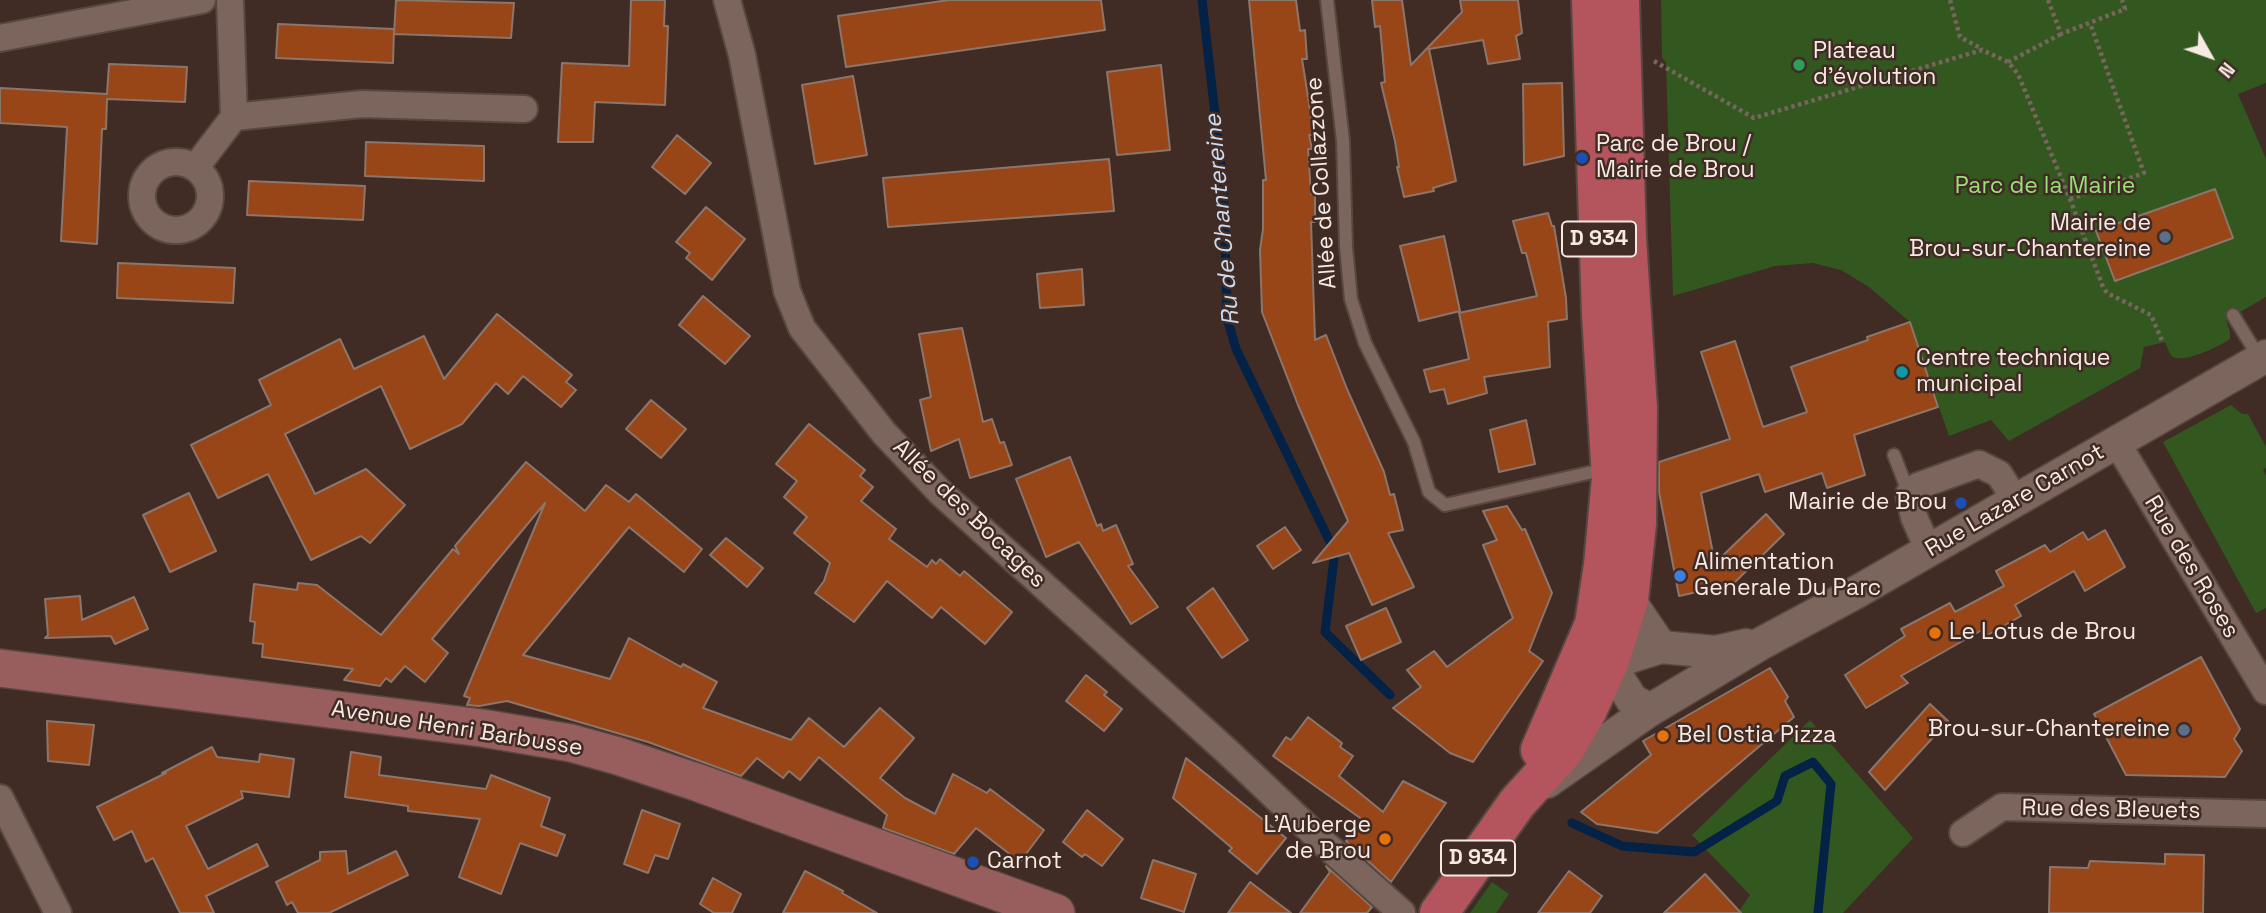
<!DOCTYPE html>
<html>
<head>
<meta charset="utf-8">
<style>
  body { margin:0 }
  #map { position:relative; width:2266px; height:913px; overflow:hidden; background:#402c24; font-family:"Space Grotesk",sans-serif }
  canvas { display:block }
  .north { position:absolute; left:2175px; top:21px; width:70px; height:70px; -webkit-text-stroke:5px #402c24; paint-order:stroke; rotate:130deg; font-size:19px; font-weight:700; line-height:28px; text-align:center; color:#f7e9e4 }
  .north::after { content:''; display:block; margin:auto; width:24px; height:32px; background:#f7e9e4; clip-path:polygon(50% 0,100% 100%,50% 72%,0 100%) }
</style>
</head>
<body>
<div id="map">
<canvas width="2266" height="913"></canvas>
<div class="north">N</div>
</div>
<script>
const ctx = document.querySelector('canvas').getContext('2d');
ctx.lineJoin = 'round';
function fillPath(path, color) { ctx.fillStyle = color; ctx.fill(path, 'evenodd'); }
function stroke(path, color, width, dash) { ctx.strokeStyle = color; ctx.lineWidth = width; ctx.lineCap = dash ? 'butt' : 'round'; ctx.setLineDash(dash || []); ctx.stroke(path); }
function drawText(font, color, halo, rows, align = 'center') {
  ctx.font = font + ' "Space Grotesk",sans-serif'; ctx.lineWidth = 5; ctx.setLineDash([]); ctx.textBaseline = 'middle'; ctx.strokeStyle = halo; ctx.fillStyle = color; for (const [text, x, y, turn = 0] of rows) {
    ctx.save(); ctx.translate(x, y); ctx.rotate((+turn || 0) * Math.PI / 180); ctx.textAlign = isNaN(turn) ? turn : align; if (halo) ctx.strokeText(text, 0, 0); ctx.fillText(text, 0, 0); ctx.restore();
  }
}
fillPath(new Path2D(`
  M1661,0H2266V83L2238,94L2266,159V297L2226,320L2230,332V339L2227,341C2217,347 2185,363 2173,357C2169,354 2167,346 2165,342L2144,347L2140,368L2009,441L1991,420L1949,436L1910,322L1869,287L1841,270L1813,263L1775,266L1673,296L1666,63L1662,57Z
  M2231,405L2242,414H2248L2266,447V468L2263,470L2266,476V608L2256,613L2163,442Z
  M1810,720L1913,838L1843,913H1738L1750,895L1692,835Z
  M1492,882L1509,894L1496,913H1470Z`), '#32581f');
stroke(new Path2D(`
  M1202,0L1224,193L1227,318L1236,349L1331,544
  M1334,559L1325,632L1390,695
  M1572,823L1622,846L1694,852L1777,801L1785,776L1813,762L1831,784L1818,913`), '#032245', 9);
const building = new Path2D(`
  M396,0L514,3L511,38L394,34Z
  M631,0H665L664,26H668L665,105L595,102L593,142H558L562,63L629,66Z
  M949,0H1101L1105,30L846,67L838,16Z
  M1249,0H1296L1300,31L1305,30L1307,59H1302L1314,135H1309L1312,149H1308L1311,194H1315V222H1311L1315,340L1326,335L1347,389L1384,472L1390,495L1394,494L1403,530L1388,533L1414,587L1372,605L1349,553L1313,563L1348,521L1298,405L1262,312L1260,250L1263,229V180H1266Z
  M1372,0H1402L1411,65L1462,12L1460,0H1518L1522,33L1516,36L1520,59L1488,64L1483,40L1429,49L1456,181L1433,188L1434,191L1404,197L1397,167H1399L1395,141L1381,83L1385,82L1380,26L1375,27Z
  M278,24L394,29L393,63L276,58Z
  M109,64L187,67L185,102L107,99L106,129H102L97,244L61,241L67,127L0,123V88L107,94Z
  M1161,65L1170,150L1117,155L1107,72Z
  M853,76L867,155L815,164L802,85Z
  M1562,83L1564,156L1524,165L1523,84Z
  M677,135L711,163L685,194L652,167Z
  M366,142L484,146V181L365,176Z
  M1109,159L1114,211L888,227L883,178Z
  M249,181L365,186L363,220L247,215Z
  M2215,189L2233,238L2115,281L2096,231Z
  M706,207L745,239L712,280L686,258L690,253L676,242Z
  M1548,213L1552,226H1554L1566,298L1567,319L1548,322L1550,367L1484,377L1487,393L1448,404L1444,389L1430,392L1424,370L1469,359L1459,313L1537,296L1526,253H1522L1513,221Z
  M1444,236L1460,311L1419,321L1400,246Z
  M118,263L235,268L233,303L117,298Z
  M1082,269L1084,305L1040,308L1037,274Z
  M703,296L750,336L725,364L679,325Z
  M497,314L572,375L566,382L576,390L561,407L523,376L508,394L496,383L462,424L410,449L381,386L285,434L315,494L366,469L405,505L370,543L361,536L311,560L268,474L218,498L191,445L271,405L259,380L340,339L354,369L424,336L444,379Z
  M1910,322L1938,407L1854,435L1865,475L1827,488L1822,473L1765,492L1759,474L1701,493L1715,563L1766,514L1784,534L1733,584L1679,596L1659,492V462L1730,439L1701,352L1735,341L1763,427L1807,412L1791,367L1868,340L1867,337Z
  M962,328L983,422L992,419L1000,443L1004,442L1012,465L970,478L959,439L931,451L920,400L931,397L919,334Z
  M651,400L686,429L661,458L626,429Z
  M1526,420L1535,464L1499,472L1490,430Z
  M809,424L865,470L860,476L873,487L861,501L896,529L889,539L927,567L932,560L936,564L940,559L960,576L964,571L1012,612L985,644L941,607L932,618L887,581L854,622L815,593L824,581L830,563L794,533L807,517L784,497L797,481L776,464Z
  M1070,457L1097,526L1101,524L1103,531L1116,525L1133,564L1128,566L1158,607L1131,624L1079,542L1046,557L1016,479Z
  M526,462L585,511L606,485L629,502L636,494L702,549L684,572L629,527L523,655L610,679L629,638L681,667L683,664L717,682L703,708L791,740L809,718L844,747L880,708L914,738L880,778L905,798L935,814L953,774L987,793L990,789L1044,830L1020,862L976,828L954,854L883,828L887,815L819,757L800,780L789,771L783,778L757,758L741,776L648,742L507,701L479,706L467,705L470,698L464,696L545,503L432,639L448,653L425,682L405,666L391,682L386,678L380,686L344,680L353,669L262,657L263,644L253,643L255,622L250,621L254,584L297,590L298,583L317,585L381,635L453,549L459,554L455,546Z
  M189,493L216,551L170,572L143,515Z
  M1507,506L1522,530L1525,529L1552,593L1529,651L1543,661L1473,762L1450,753L1393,708L1421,687L1407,670L1434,651L1447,667L1513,618L1483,545L1497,540L1483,511Z
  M1285,527L1301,550L1273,569L1257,546Z
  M2105,530L2125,567L2085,591L2074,571L2015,605L2021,616L1986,636L1982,630L1901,676L1908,683L1866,708L1845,675L1905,636L1901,629L1950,603L1955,612L2004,586L1996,571L2045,545L2050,552L2083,532L2088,540Z
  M726,538L763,568L747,587L710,555Z
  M1213,588L1248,640L1222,658L1187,608Z
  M80,596L82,620L134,597L148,629L115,644L111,636L45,638L48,635L45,599Z
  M1386,608L1401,642L1361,660L1346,626Z
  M2201,657L2240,729L2234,739L2242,751L2225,777L2126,775L2094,714Z
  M1770,668L1788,697L1785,701L1794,717L1657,833L1597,824L1581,812L1651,755L1643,741Z
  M1086,675L1107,692L1104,695L1122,709L1104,731L1066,701Z
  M1930,704L1948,721L1885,790L1869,772Z
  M1308,717L1342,743L1340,747L1353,756L1339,776L1383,812L1403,781L1446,803L1391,882L1346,841L1363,820L1273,756L1286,737L1291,740Z
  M47,721L94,725L89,765L48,761Z
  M212,747L217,757L259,762L260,754L294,759L289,797L241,791L243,798L186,826L208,869L257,844L268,866L206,896L214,913H180L153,858L146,862L132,831L114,840L97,807L166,773H162Z
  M351,752L381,757L379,775L486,789L491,775L550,798L541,826L565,835L557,856L520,843L501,894L459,877L480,819L408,811V806L345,797Z
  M1186,758L1286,838L1257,874L1229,851L1232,848L1173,798Z
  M642,810L680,824L668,859L655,855L648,873L624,864Z
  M1087,810L1123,839L1102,866L1085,854L1082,857L1063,842Z
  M346,851L348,874L396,851L408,875L329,913H298L292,902L287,905L276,882L320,860V852Z
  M2165,854L2204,855L2203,913H2049L2050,867L2088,868L2090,861L2165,864Z
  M1153,860L1196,874L1184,912L1141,898Z
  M1326,866L1372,907L1367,913H1300L1330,872Z
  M805,871L843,891L842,893L877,913H783Z
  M1569,871L1602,896L1590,913H1538Z
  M1705,874L1741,913H1664Z
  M713,878L741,894L732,913H714L700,904Z
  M1250,882L1291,913H1228Z`);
fillPath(building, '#984517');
stroke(building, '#8c756b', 2);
const service = new Path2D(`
  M1327,0L1343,141L1346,247L1351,299L1365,343L1414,442L1429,492L1445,505L1606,469
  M2233,315L2260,359
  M1894,455L1909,494`);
const minor = new Path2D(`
  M230,0L234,117L362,104L524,109
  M727,0L742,55L787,291L802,328L884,433L940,492L1230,754L1326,845L1402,913
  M0,38L202,0
  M142 196a34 34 0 1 1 68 0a34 34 0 1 1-68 0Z
  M195,168L234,117
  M2117,443L2266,691
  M1929,551L1914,517L1909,494L1918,486L1979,464L1999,474L2016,501
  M0,798L58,913
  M1963,833L2002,807L2266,814`);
const tertiary = new Path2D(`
  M1629,600L1661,647
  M1599,648L1632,700L1650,710
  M1589,670L1661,647L1715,652L1746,645
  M1547,782L1650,710L1762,643L1855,593L2266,356`);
const secondary = new Path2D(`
  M0,668L482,728L571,743L618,756L699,783L1056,913`);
const primary = new Path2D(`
  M1540,750L1594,624L1603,565L1611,478L1601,314L1591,0
  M1439,913L1517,803L1563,752L1587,712L1609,663L1629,600L1637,524L1638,408L1627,238L1620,0`);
stroke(service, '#584741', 16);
stroke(minor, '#584741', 30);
stroke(tertiary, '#584741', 35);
stroke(secondary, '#584741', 40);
stroke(primary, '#584741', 42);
stroke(new Path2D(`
  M1950,0L1960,37L1982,49
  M2048,0L2061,34L2125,9L2122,0
  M1654,61L1754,118L1982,50L2008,62L2018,74L2070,199L2103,287L2107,293L2151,315L2163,343
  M2008,62L2061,34
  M2070,199L2144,173L2090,23`), '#77655e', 4.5, [3.5, 3.5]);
stroke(service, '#7c655c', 12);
stroke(minor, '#7c655c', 26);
stroke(tertiary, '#7c655c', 32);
stroke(secondary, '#985d5d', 37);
stroke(primary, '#b4555e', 38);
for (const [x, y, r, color] of [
  [1799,65,7,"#2e9e5b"],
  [1582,158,7,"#1a4fb4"],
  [2165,237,7,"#5c6f8a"],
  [1902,372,7,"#0f9aa8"],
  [1961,503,7,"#1a4fb4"],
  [1680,576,7,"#3f7fe0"],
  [1935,633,7,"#e8710a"],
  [2184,730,7,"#5c6f8a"],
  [1663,736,7,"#e8710a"],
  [1385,839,7,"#e8710a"],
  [973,862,7,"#1a4fb4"]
]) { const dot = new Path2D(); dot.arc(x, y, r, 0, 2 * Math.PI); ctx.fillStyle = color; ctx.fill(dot); stroke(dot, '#402c24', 2.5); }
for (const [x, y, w] of [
  [1599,239,74],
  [1478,858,74]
]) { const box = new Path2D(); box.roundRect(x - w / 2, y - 17.5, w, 35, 5); ctx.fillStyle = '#402c24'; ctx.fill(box); stroke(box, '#f7e9e4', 2); }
drawText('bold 21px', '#f7e9e4', null, [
  ["D 934",1599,239],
  ["D 934",1478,858]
]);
drawText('23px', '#f7e9e4', '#402c24', [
  ["Plateau",1813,52],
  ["d’évolution",1813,78],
  ["Parc de Brou /",1596,145],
  ["Mairie de Brou",1596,171],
  ["Mairie de",2151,224,"right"],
  ["Brou-sur-Chantereine",2151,250,"right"],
  ["Centre technique",1916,359],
  ["municipal",1916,385],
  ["Mairie de Brou",1947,503,"right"],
  ["Alimentation",1694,563],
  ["Generale Du Parc",1694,589],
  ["Le Lotus de Brou",1949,633],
  ["Brou-sur-Chantereine",2170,730,"right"],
  ["Bel Ostia Pizza",1677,736],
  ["L'Auberge",1371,826,"right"],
  ["de Brou",1371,852,"right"],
  ["Carnot",987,862]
], 'left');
drawText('23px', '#f7e9e4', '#402c24', [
  ["Allée de Collazzone",1322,183,-94],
  ["Rue Lazare Carnot",2015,501,-30],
  ["Allée des Bocages",969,514,44],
  ["Rue des Roses",2191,567,59],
  ["Avenue Henri Barbusse",457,729,9],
  ["Rue des Bleuets",2111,810,1]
]);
drawText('23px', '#99e077', '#402c24', [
  ["Parc de la Mairie",2045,187]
]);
drawText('italic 24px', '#cbdaed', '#402c24', [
  ["Ru de Chantereine",1223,220,-95]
]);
</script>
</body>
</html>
